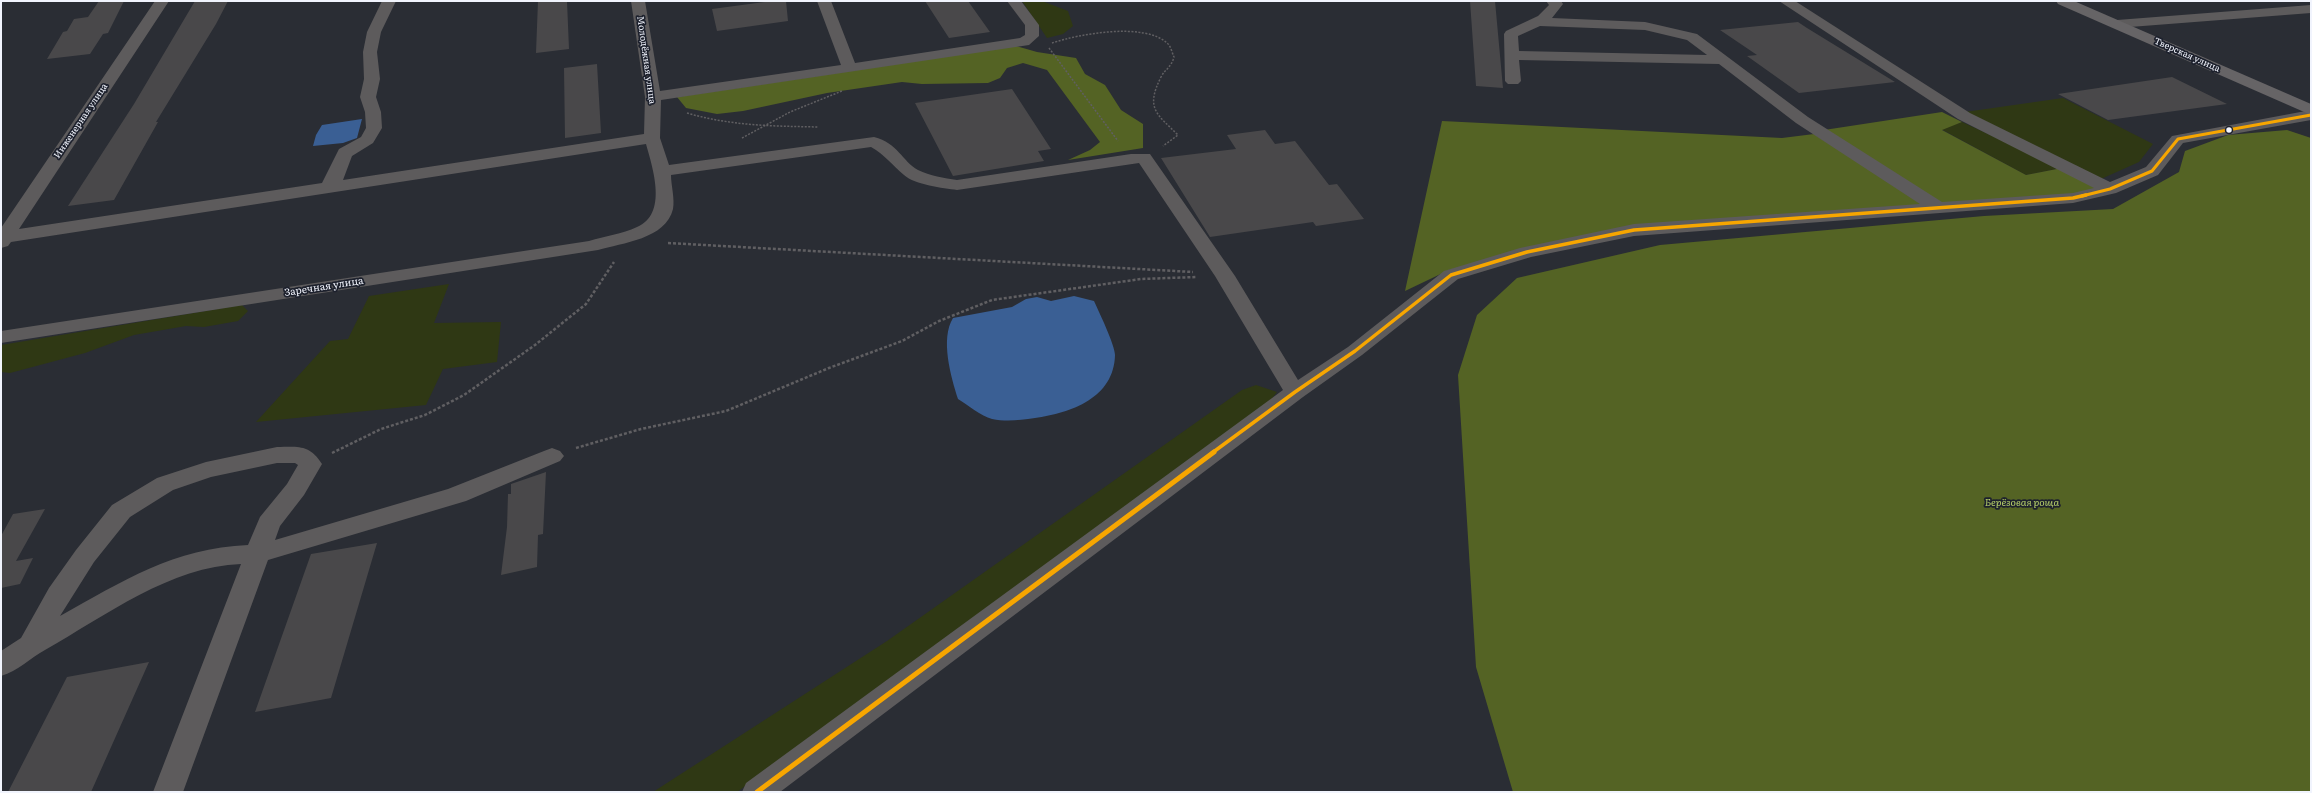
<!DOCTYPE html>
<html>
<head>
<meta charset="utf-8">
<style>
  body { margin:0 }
  #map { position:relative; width:2312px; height:793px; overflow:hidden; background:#2a2d34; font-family:Literata,serif }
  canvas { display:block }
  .frame { position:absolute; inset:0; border:2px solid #f1f4fd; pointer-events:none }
</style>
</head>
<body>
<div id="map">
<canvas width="2312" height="793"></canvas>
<div class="frame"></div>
</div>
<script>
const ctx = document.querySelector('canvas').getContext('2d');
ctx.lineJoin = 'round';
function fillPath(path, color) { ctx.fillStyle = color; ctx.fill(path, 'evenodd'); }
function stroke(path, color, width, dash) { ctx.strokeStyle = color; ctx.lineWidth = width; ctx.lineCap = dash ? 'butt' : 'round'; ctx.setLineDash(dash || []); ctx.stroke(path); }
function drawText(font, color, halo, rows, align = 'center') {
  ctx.font = font + ' Literata,serif'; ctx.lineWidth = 3.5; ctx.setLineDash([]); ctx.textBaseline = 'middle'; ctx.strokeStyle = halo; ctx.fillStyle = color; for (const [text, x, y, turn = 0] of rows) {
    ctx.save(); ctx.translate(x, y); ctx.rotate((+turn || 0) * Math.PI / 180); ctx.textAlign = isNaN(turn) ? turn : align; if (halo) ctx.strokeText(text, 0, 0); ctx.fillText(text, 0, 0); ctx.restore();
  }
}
fillPath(new Path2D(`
  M1022,1H1042L1068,11L1073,26L1063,34L1047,38Z
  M2063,98L2153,144L2139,162L2101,179L1965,112Z
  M1962,122L2062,168L2026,175L1941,129Z
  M449,284L434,323L501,322L497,362L443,369L426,405L256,422L330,341L348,339L369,296Z
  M242,305L248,311L238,321L204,327L186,326L134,335L85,353L10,373L1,372V345Z
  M1256,385L1277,392L1263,410L737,792H653L887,641L1242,390Z`), '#2f3814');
fillPath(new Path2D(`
  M1016,46L1037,52L1076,58L1085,74L1105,85L1121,110L1143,124V148L1068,160L1090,150L1100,142L1047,70L1023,63L1007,68L1000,78L988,83L922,84L902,82L827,93L743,111L717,114L686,108L677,97Z
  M1942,112L1962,122L1942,130L2026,175L2062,168L2102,187L2067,196L1939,203L1824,130Z
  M1442,121L1782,138L1814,134L1926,205L1629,227L1449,270L1405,291Z
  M2287,130L2311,138V792H1513L1476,667L1458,375L1477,315L1517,278L1660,245L1984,216L2113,209L2179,172L2185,151L2228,135Z`), '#546324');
fillPath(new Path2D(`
  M362,119L357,138L343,143L313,146L316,135L322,125Z
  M1074,296L1094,301C1099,312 1115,345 1115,355C1114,398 1071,413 1035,418C1020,420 1007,422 992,419C981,416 968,405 958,399C951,377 940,339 953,318L1012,307L1026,299L1037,297L1051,301Z`), '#3a5f94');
fillPath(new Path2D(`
  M99,1H124L108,33L103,34L90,54L47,59L63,32L67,31L74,19L88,17Z
  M195,1H228L216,24L156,122H158L114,200L68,206L134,104Z
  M538,1H567L569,49L536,53Z
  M772,1H786L788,21L717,31L712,9Z
  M925,1H968L990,32L949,38Z
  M1470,1H1495L1503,88L1476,86Z
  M1798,22L1807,28L1895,82L1799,93L1747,56L1757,55L1720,30Z
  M597,64L601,133L565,138L564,68Z
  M2172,77L2227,104L2108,120L2058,94Z
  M1012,89L1051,149L1038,151L1044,161L953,176L915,103Z
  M1265,130L1275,144L1295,141L1329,185L1337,184L1364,219L1316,226L1313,222L1210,237L1161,158L1236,149L1227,135Z
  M546,472L543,534L538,535L537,567L501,575L507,527L508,494H511V484Z
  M45,509L16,561L33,558L20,584L1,588V536L13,514Z
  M377,543L331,698L255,712L311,554Z
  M149,662L91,792H8L67,677Z`), '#49484a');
stroke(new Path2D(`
  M1052,43C1079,34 1144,22 1167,43C1171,46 1172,53 1174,57C1171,68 1165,69 1161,77C1145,109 1157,114 1178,135L1163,146
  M1049,48L1118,141
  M687,113C731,126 773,126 818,127
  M742,138L790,112L842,91`), '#605f62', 1.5, [2, 1.5]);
stroke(new Path2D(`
  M668,243L1193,272
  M576,448L641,429L726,411L829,368L902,341L939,321L992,300L1141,279L1196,277
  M332,453L381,429L425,415L464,395L535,345L586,304L614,262`), '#605f62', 2.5, [3, 2]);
fillPath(new Path2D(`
  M155,1H169L19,229L322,183L339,149L361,137L366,128L365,112L360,97L364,79L363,52L367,32L382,1H396L381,32L377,52L380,79L376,97L381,112L382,128L373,143L352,156L343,180L644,134L645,97L631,1H645L660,91L841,65L817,1H831L855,63L1020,38L1025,35V25L1007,1H1021L1039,25V36L1029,45L661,100L660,138L669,165L874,137C898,143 902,161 918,170C930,176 944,178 957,180L1131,154H1150L1235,276L1298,380L1348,347L1444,271L1520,248L1634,224L1920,204L1796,123L1719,64L1519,60L1521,81L1518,84H1508L1505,81L1504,34L1506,31L1538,16L1549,5L1546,1H1561L1563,4L1552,18L1645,22L1697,34L1808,117L1942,202L2073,193L2094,188L1958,119L1779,1H1795L1970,113L2110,182L2146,167L2172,136L2311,110V120L2183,143L2158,175L2116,193L2073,203L1634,236L1531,257L1458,279L1362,355L1303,397L780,792H742L746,783L1283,390L1215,276L1139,163L957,190C943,188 915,185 904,175C892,165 885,155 871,147L671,175C671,185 675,199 673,209C666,239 622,243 598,250L1,343V331L589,241C605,236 622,234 637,227C668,214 653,169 646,144L11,242L8,246L1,248V228ZM1540,26L1645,30L1687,40L1707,55L1519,51L1518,36Z
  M2311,5V13L2117,28L2110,24L2117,20Z
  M277,447C298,447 309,444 322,464L304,495L280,526L275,540L448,489L544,451L552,448L560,451L564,456L560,461L466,501L268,560L183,792H153L241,564C171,566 105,616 45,650C30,658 18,671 1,676V651L21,638L49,588L76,550L112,505L157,478L206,462ZM277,463H295L298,465L287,484L260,517L248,545C174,548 123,581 60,616L94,562L130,517L173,490L211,477Z`), '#5d5b5c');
fillPath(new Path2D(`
  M2056,1H2074L2311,104V115L2058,4Z`), '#666466');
stroke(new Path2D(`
  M2082,196L2110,189L2152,171L2178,139L2311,115`), '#f7a600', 3);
stroke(new Path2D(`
  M1212,453L1295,392L1355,351L1451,275L1527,252L1634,230L2073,198L2086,195`), '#f7a600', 3.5);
stroke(new Path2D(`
  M757,792L1214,452`), '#f7a600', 5);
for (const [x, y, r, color] of [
  [2229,130,3.5,"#f1f4fd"]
]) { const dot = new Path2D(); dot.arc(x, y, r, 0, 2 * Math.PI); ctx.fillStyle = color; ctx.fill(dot); stroke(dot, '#1d212d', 1.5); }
drawText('9px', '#f1f4fd', '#1d212d', [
  ["Тверская улица",2187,55,24],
  ["Молодёжная улица",646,60,82],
  ["Инженерная улица",81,121,-56]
]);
drawText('10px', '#f1f4fd', '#1d212d', [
  ["Заречная улица",324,287,-9]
]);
drawText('italic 10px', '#b5ce69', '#1d212d', [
  ["Берёзовая роща",2022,503]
]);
</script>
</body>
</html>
